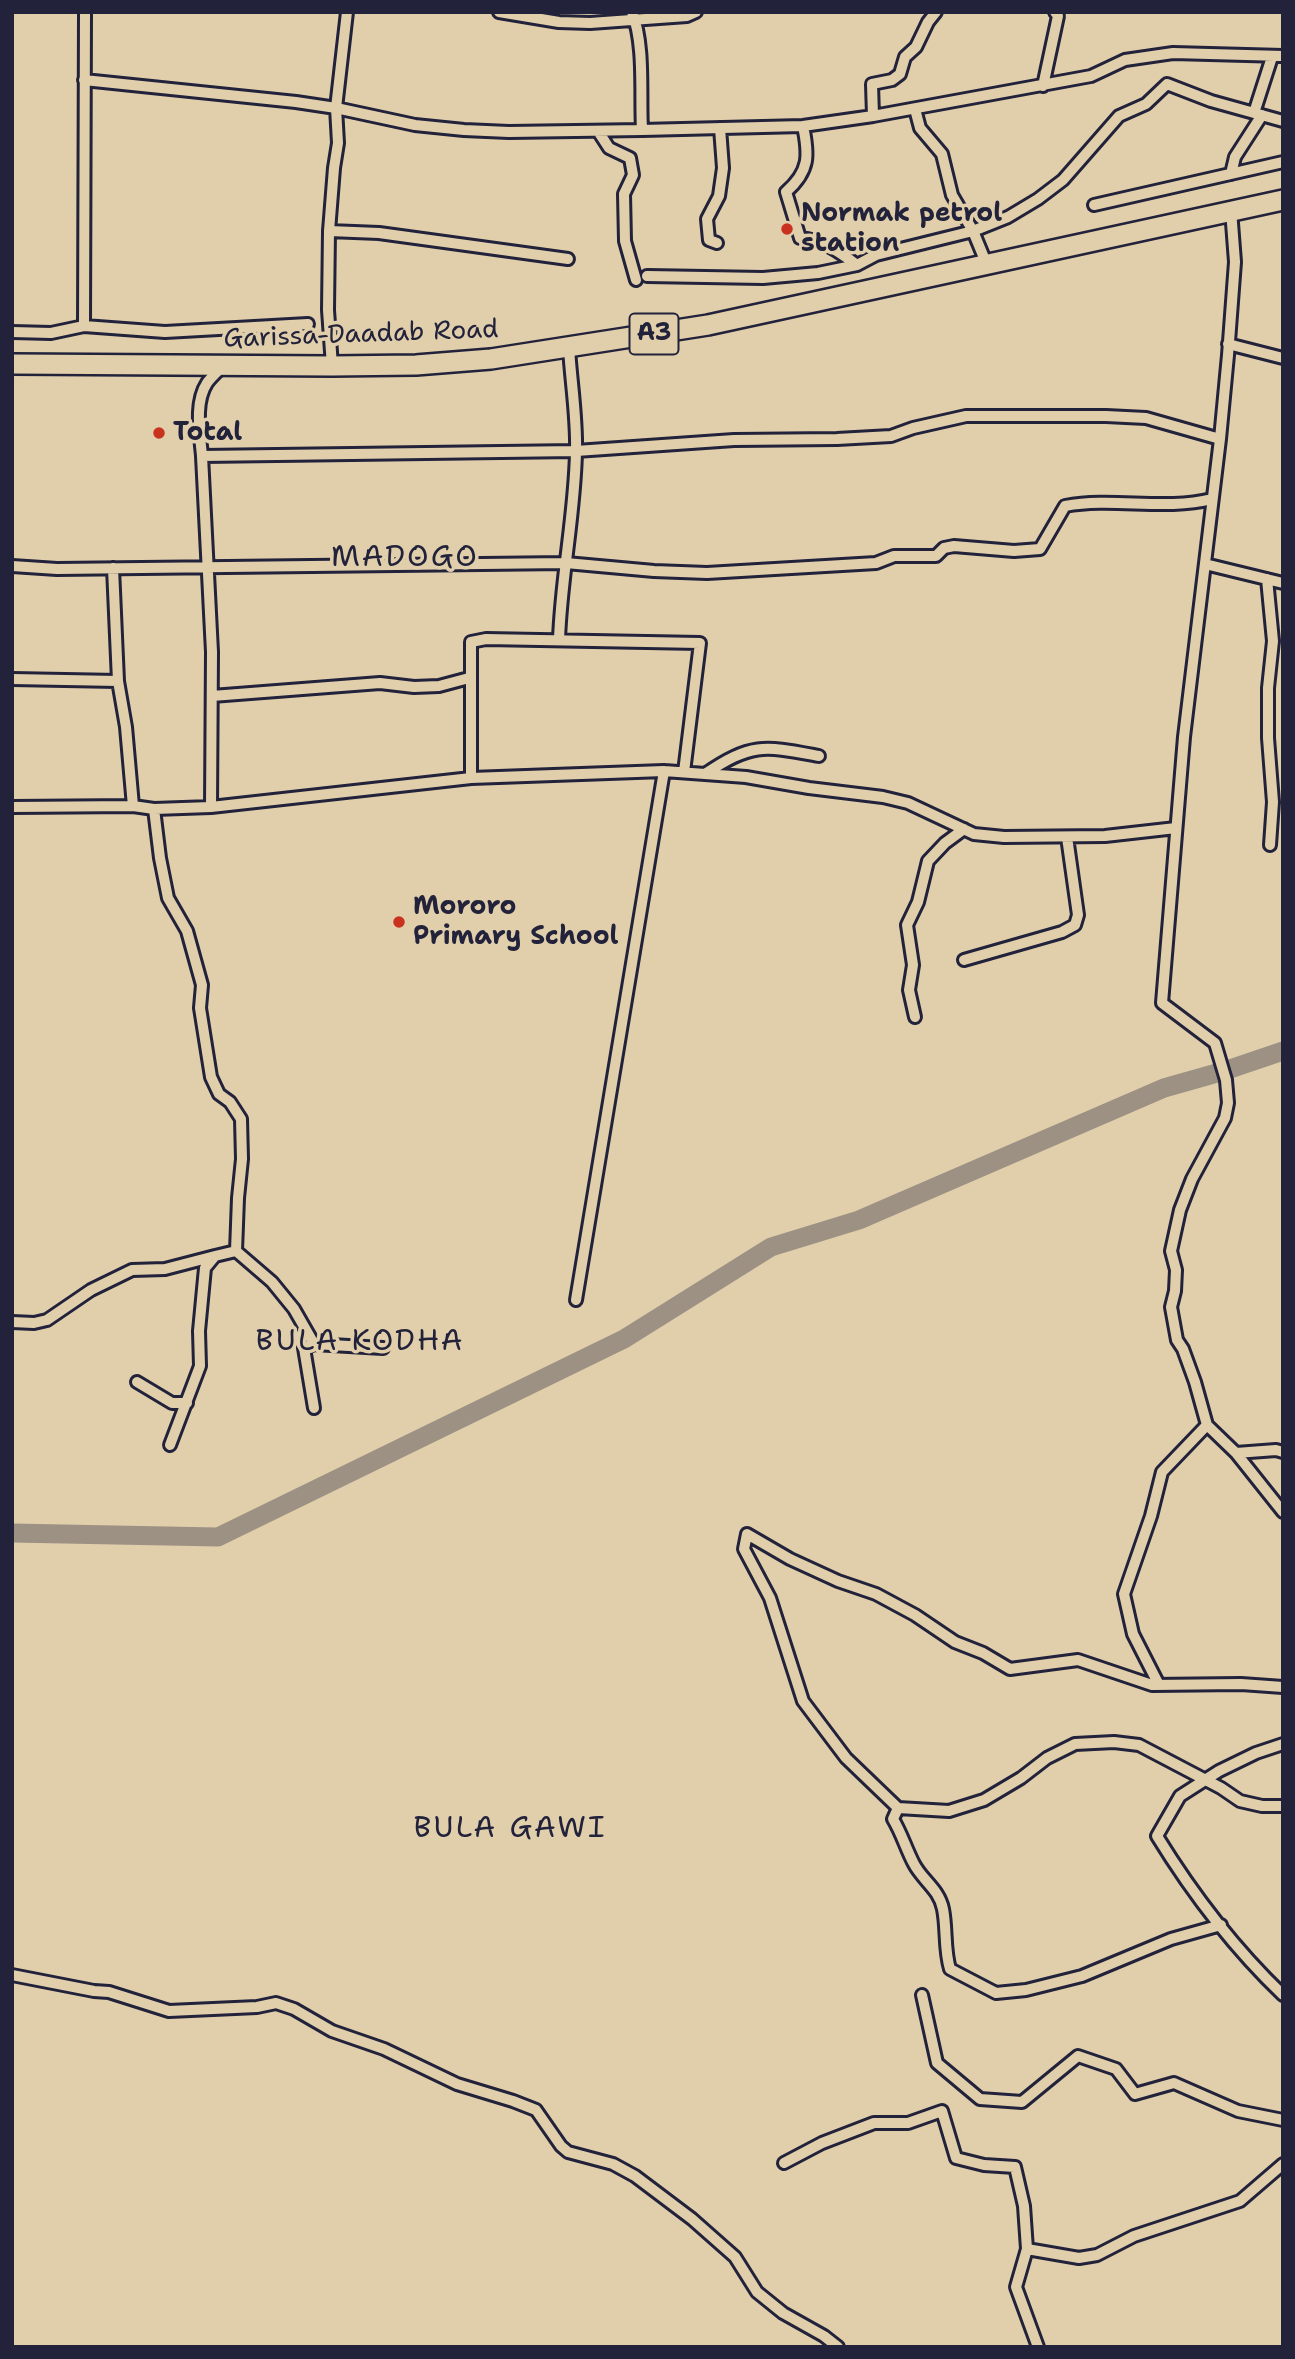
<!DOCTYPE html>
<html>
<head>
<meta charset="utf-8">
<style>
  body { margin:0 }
  #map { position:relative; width:1295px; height:2359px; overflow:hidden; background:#e1cfac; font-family:"Shantell Sans",sans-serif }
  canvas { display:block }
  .frame { position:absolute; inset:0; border:14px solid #22223b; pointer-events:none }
</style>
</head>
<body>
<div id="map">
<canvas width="1295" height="2359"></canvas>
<div class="frame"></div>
</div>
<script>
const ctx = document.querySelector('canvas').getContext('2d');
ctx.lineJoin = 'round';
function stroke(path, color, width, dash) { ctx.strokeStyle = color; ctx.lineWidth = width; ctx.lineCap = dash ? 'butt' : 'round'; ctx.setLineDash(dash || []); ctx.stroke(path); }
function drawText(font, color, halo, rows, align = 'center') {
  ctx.font = font + ' "Shantell Sans",sans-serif'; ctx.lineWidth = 7; ctx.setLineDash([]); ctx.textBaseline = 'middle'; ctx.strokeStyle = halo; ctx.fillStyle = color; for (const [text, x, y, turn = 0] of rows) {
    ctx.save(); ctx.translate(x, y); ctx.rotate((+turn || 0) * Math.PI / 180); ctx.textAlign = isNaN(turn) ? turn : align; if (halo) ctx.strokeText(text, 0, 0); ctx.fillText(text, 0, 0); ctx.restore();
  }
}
stroke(new Path2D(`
  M12,1533L218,1537L624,1339L771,1247L859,1220L1164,1088L1224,1071L1283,1051`), '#9d9184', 19);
const minor = new Path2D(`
  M499,12L559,22L590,23L687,16L696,12
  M632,12C645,45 640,94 642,130
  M84,80L296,102L336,108L415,125L464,130L509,132L642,130L803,126L873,116L1091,76L1125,60L1173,53L1283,56
  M1043,86L1058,16L1055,12
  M915,109L920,128L942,154L952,195L973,231L987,265
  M1254,113L1272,57
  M873,116L872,84L892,80L900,74L905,57L916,47L928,22L936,12
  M803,126C809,155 810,171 786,192L800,238C823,240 838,251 857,265
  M598,131L609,148L630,158L633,175L624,194L625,241L636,280
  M1231,174L1235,157L1262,115
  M1094,205L1283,162
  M1231,210L1235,262L1228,355L1220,439L1184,737L1162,1003L1215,1043L1226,1080L1228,1103L1225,1118L1192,1179L1180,1210L1171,1251L1176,1270L1175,1291L1171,1307L1177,1340L1183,1349L1195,1382L1207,1425L1236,1453L1276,1450L1283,1452
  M329,231L379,233L568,259
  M717,243L709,240L707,219L719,196L723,168L720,128
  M647,276L763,278L818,273L857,265L876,255L973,231L1008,217L1038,199L1063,180L1119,116L1146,104L1167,84L1211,101L1283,121
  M84,326L85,12
  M12,332L51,333L84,326L165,332L308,324
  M1228,344L1283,358
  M332,366L328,310L329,231L334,168L338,143L336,108L347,12
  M202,456C200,433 194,403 207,383C211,377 218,371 223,366
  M1205,564L1283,583
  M12,566L57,569L566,563L654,571L707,573L876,563L894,556H936L944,548L954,546L1014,551L1040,549L1065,506C1114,497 1164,511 1212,499
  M113,568L118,681L126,727L133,806
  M1267,579L1273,641L1268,688V738L1273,802L1270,845
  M559,640C561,577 575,514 576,451C577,417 571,382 569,348
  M12,679L118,681
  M212,696L380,683L414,687L439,686L469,678
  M705,774C752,742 765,746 819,756
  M471,778V642L486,639L700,643L684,772
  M12,807L133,806L154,809L211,807L471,778L664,771L746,777L809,788L883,797L908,803L974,834L1004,837L1105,836L1176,828
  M211,807L212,652L202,456L576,451L734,440L837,439L891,436L913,428L966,416H1106L1146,418L1220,439
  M154,809L160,858L168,898L187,931L202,985L200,1008L211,1077L219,1094L230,1102L241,1119L242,1159L238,1198L236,1251L215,1256L205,1268L199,1331L200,1366L170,1445
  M964,960L1062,932L1075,925L1078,915L1067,837
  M915,1017L909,990L913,965L907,925L918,902L928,861L945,843L964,829
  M236,1251L272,1282L294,1309L314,1344L383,1348
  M576,1300L664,771
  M12,1322L34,1323L47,1320L91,1290L132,1270L165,1269L215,1256
  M314,1344L304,1348L314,1408
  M137,1382L172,1403H187
  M1236,1453L1283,1512
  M1159,1685L1133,1634L1124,1594L1151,1516L1162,1472L1207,1425
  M1283,1687L1241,1684L1152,1685L1078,1660L1010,1669L983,1653L955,1642L915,1615L876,1594L838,1581L790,1559L747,1534L744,1549L770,1598L803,1701L846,1758L898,1808L949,1811L984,1800L1021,1778L1047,1758L1075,1744L1114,1742L1139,1745L1221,1788L1240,1801L1262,1806H1283
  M1283,1744L1256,1753L1219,1771L1180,1796L1157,1836C1192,1893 1235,1949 1283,1995
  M898,1808L893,1819C902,1834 906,1849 914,1864C923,1881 939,1889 943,1909C947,1929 944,1949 950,1969L996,1993L1026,1990L1082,1976L1171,1939L1221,1925
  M12,1975L94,1991L109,1992L169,2011L257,2007L276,2003L294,2009L332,2031L384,2049L457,2084L513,2101L536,2110L561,2146L568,2152L613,2164L635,2176L692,2219L735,2257L757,2292L783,2313L824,2336L838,2347
  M922,1995L937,2063L980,2099L1022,2102L1078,2056L1116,2069L1135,2094L1174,2083L1238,2111L1283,2120
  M784,2163L822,2143L874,2123H908L942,2111L956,2158L984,2165L1015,2167L1024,2206L1027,2249L1016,2287L1038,2347
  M1027,2249L1079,2258L1097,2255L1134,2236L1240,2201L1283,2164`);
const trunk = new Path2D(`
  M12,364L332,366L416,365L491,359L708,325L1283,200`);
stroke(minor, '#22223b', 16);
stroke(trunk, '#22223b', 24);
stroke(minor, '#e1cfac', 10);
stroke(trunk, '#e1cfac', 19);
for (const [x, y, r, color] of [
  [787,229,7,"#c8321e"],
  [159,433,7,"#c8321e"],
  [399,922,7,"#c8321e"]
]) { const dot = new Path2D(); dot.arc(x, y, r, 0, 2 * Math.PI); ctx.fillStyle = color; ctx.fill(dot); stroke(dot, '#e1cfac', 2.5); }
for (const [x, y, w] of [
  [654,334,49]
]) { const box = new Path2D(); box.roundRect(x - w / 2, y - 20.5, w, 41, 5); ctx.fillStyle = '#e1cfac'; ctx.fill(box); stroke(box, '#22223b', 2); }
drawText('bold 24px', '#22223b', null, [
  ["A3",654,334]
]);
drawText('bold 26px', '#22223b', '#e1cfac', [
  ["Normak petrol",801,214],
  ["station",801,244],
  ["Total",173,433],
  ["Mororo",413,907],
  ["Primary School",413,937]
], 'left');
drawText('26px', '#22223b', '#e1cfac', [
  ["Garissa-Daadab Road",361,335,-2]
]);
ctx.letterSpacing = '2px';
drawText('30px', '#22223b', '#e1cfac', [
  ["MADOGO",405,558],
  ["BULA KODHA",360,1342],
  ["BULA GAWI",510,1829]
]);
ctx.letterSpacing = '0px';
</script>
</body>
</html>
